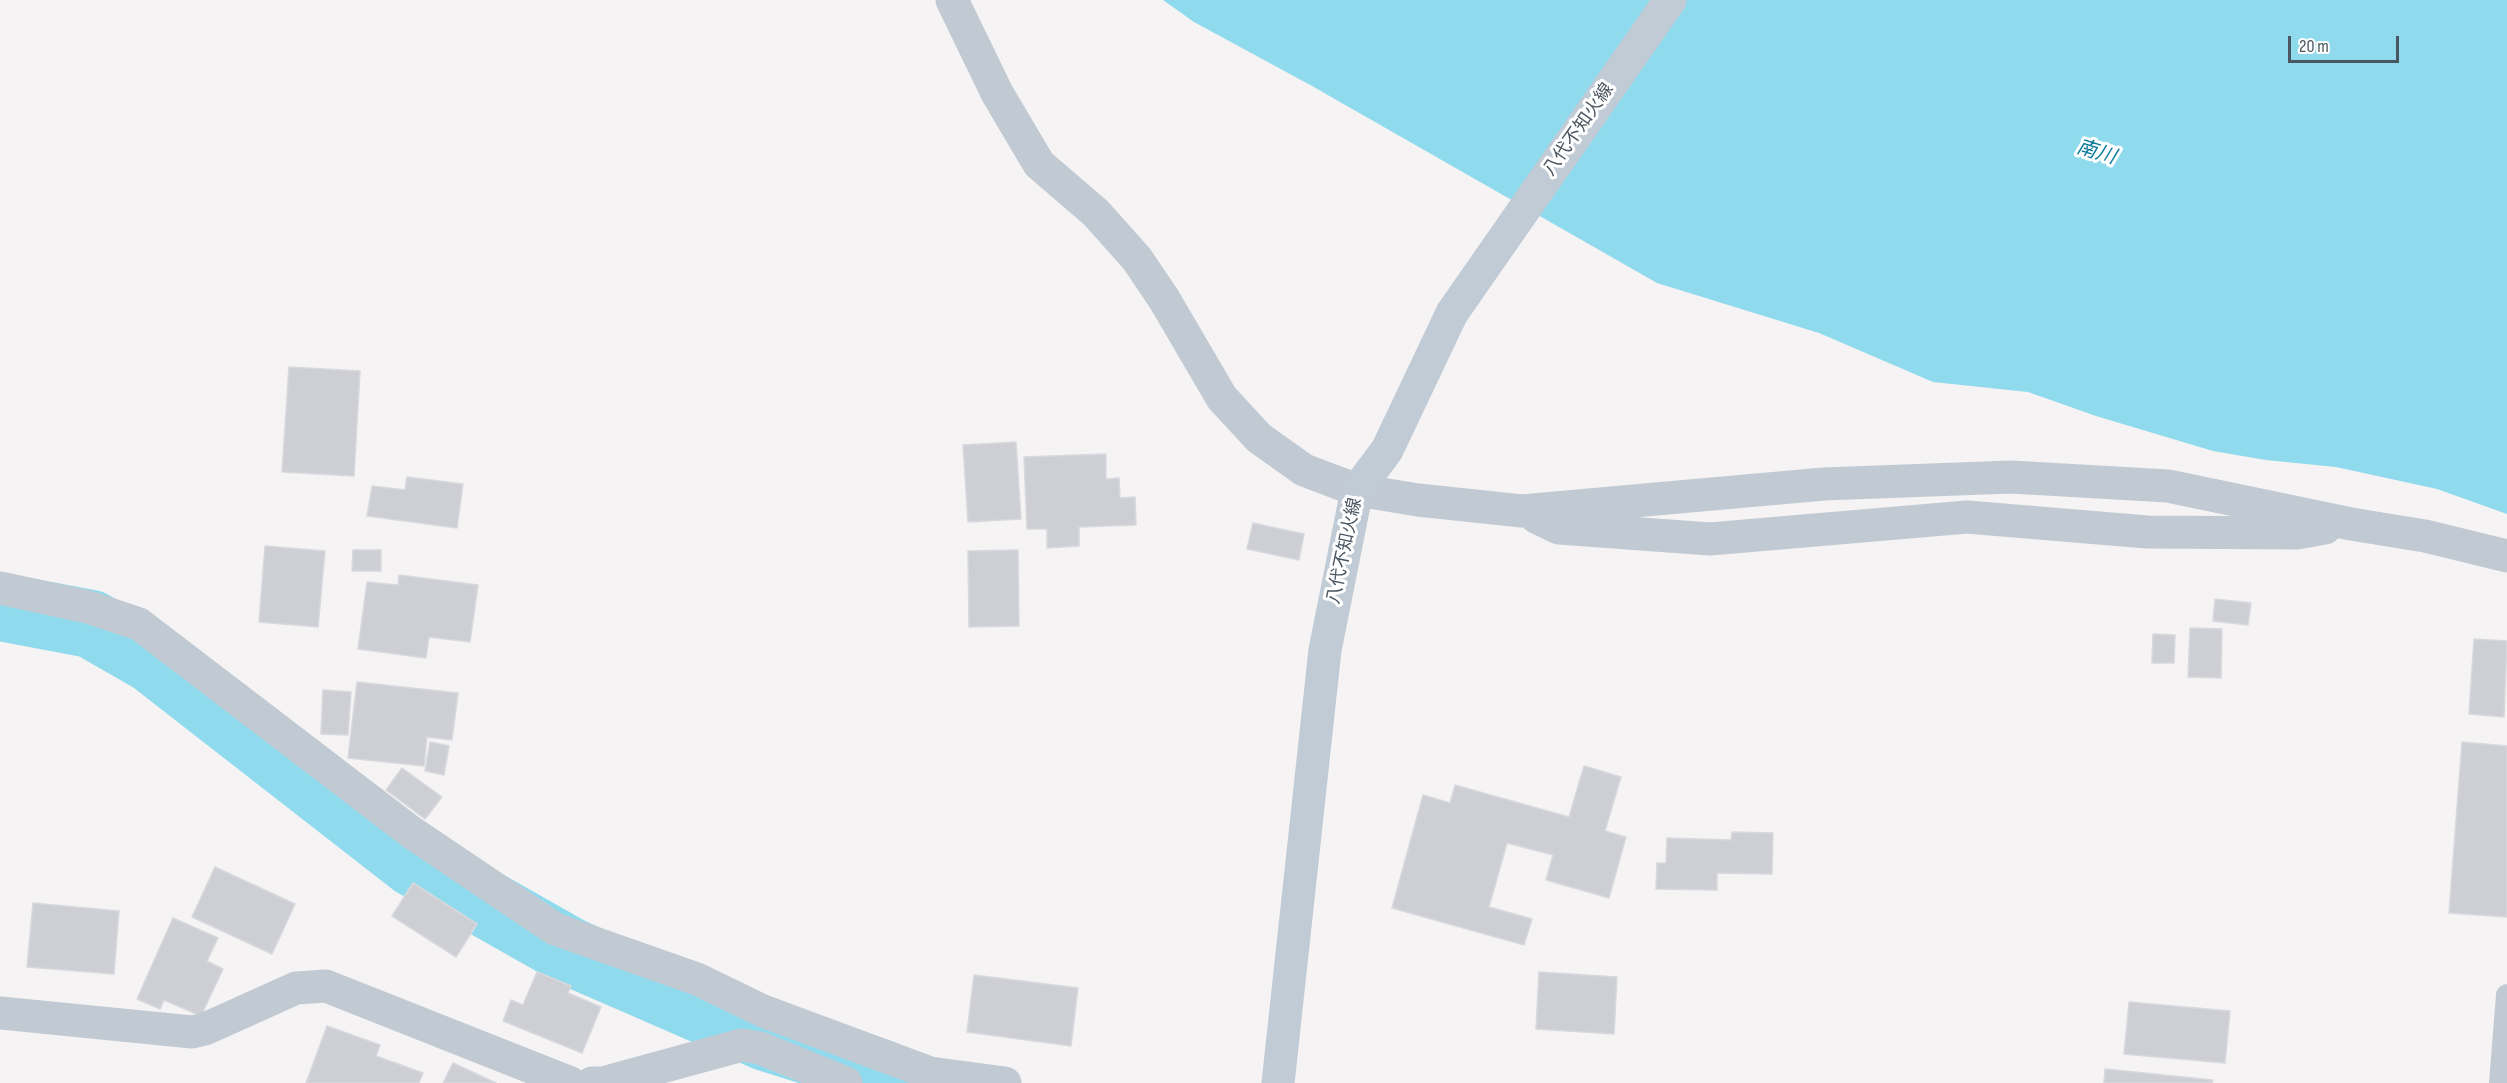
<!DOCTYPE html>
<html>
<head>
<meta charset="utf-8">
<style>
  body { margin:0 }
  #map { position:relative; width:2507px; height:1083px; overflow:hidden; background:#f5f3f3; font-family:"Sofia Sans Condensed",sans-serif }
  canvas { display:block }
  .scale { position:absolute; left:2288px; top:36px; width:111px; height:27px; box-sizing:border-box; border:3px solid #4a5661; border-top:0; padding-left:8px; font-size:18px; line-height:21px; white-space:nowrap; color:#4a5661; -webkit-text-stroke:4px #fff; paint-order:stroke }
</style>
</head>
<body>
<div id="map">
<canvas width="2507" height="1083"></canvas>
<div class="scale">20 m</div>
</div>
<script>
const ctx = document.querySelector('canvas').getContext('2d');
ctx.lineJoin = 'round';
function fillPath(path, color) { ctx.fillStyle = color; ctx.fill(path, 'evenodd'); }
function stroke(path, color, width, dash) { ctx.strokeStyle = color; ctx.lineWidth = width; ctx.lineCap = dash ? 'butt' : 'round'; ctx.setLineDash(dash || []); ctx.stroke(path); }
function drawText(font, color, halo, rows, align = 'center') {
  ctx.font = font + ' "Sofia Sans Condensed","Noto Sans JP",sans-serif'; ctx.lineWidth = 6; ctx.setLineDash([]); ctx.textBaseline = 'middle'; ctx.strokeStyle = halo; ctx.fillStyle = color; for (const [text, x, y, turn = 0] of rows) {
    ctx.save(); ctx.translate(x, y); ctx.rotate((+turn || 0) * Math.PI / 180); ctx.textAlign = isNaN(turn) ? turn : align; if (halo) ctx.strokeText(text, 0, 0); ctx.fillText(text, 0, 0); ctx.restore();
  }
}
fillPath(new Path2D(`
  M1163,0H2507V514L2437,489L2336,467L2266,460L2213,451L2096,416L2028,392L1933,382L1819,333L1657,283L1312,86L1194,22Z`), '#90daee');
stroke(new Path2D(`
  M0,607L91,624L152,659L414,863L573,953L766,1037L880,1073L901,1083`), '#90daee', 68);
const building = new Path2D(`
  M289,367L360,371L354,476L282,472Z
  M1016,442L1021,519L968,522L963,445Z
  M1106,454V479L1119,478L1120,498L1135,497L1136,525L1079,527V546L1047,548V529H1027L1024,457Z
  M407,477L463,484L457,528L367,516L372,486L405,490Z
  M1253,523L1304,534L1299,560L1247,549Z
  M265,546L325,551L318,627L259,622Z
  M353,550H381V571H352Z
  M1018,550L1019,626L969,627L968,551Z
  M399,575L478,585L470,642L429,637L426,658L358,649L367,582L398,585Z
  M2215,599L2251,603L2248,625L2213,621Z
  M2190,628L2222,629L2221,678L2188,677Z
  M2153,634L2175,635L2174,663H2152Z
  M2474,639L2507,641L2504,717L2469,714Z
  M357,682L458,693L452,740L427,737L424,766L348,758Z
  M323,690L351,692L348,735L321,734Z
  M430,742L449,746L444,775L425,771Z
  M2462,742L2507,746V917L2449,913Z
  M1584,766L1621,777L1605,831L1626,837L1609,898L1546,880L1553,855L1507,843L1489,907L1532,919L1524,945L1392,908L1423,795L1450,803L1455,785L1569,817Z
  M402,768L442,797L425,819L386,790Z
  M1732,832L1773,833L1772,874L1717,873V890L1656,889L1657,863H1666L1667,838L1731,840Z
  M215,867L295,904L272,954L192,917Z
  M413,883L477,924L456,957L392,916Z
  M33,903L119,911L114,974L27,967Z
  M173,918L218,938L207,961L223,969L201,1016L164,1000L160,1009L137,999Z
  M537,972L571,986L568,993L601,1007L582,1053L503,1021L511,1000L523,1005Z
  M1539,972L1617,977L1614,1034L1536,1029Z
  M974,975L1078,988L1071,1046L967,1032Z
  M2129,1002L2230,1011L2225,1063L2124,1054Z
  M327,1026L380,1045L376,1056L423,1073L419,1083H306Z
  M453,1063L496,1083H443Z
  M2105,1069L2213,1080L2212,1083H2104Z`);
fillPath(building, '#cdcfd5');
stroke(building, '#d7d9de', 1.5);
stroke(new Path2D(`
  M2500,1083L2507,995`), '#c1cad2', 22);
stroke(new Path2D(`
  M952,0L997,93L1039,164L1096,213L1137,259L1164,299L1222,398L1259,438L1304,470L1357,490L1418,500L1522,511L1824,484L2011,477L2168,486L2351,524L2425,536L2507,556
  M1536,517L1559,528L1710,539L1967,517L2147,532L2297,533L2325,528
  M0,588L88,607L139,624L411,832L555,929L697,979L763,1011L930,1073L1005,1083
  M0,1013L192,1032L205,1029L296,988L326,986L571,1083
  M592,1083H603L742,1045L760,1048L846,1083`), '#c1cad2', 33);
stroke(new Path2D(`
  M1278,1083L1325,650L1357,490L1387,450L1452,313L1670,0`), '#c1cbd6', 33);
drawText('18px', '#4a5661', '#fff', [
  ["八代不知火線",1579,130,-55],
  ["八代不知火線",1345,551,-78]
]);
drawText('italic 20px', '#0c7c9b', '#fff', [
  ["南川",2096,153,17]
]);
</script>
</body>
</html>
